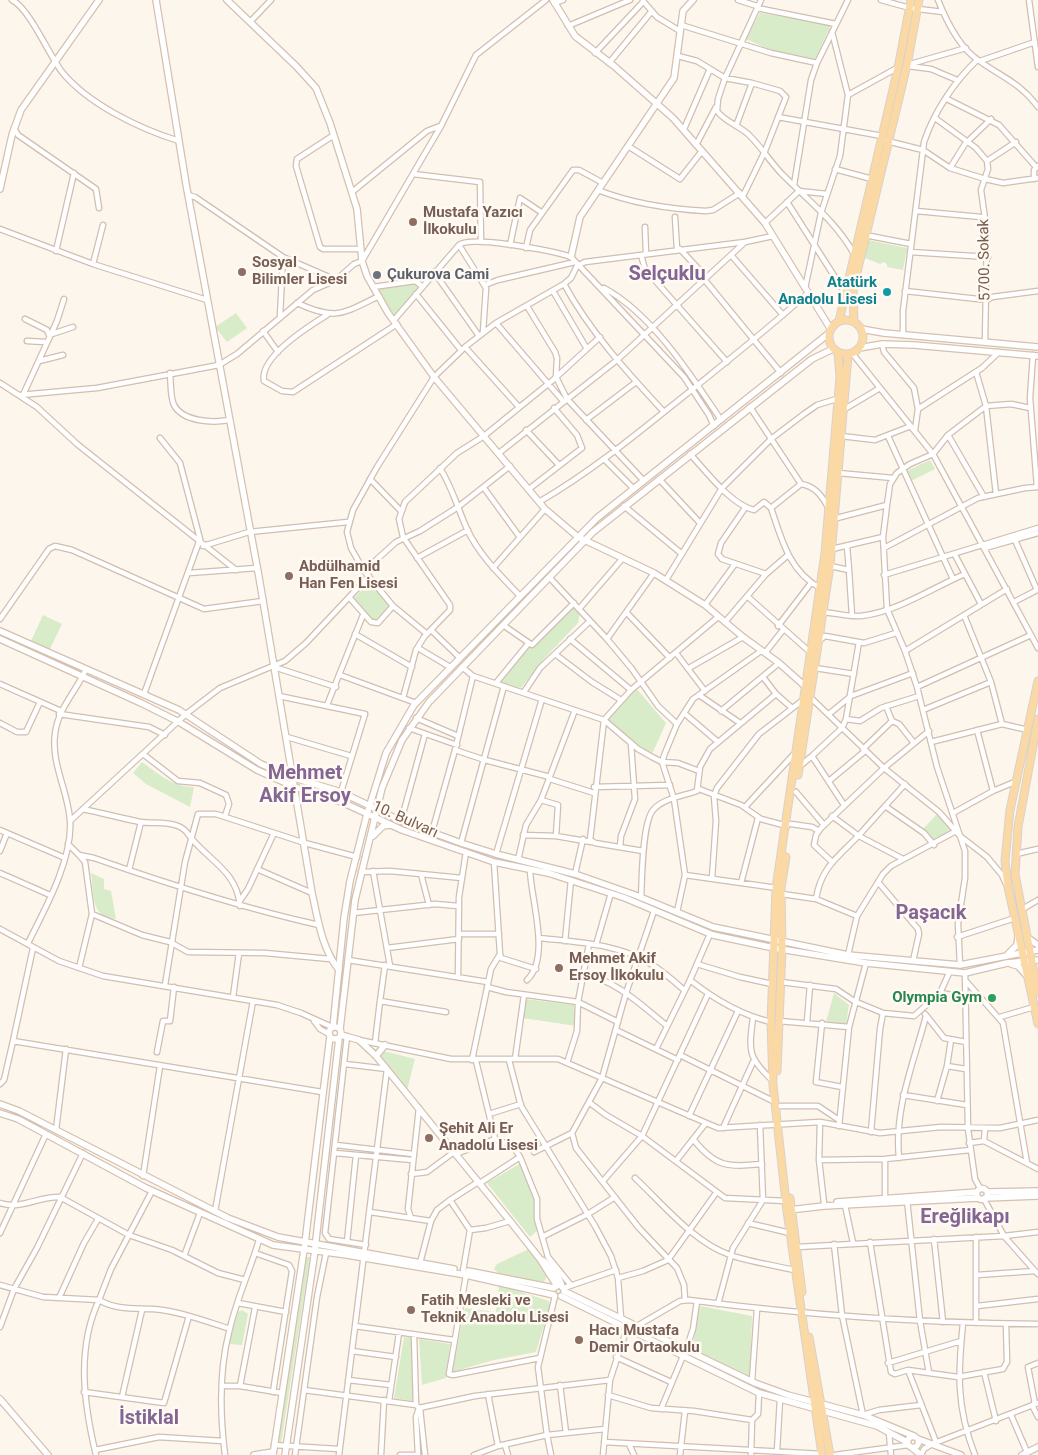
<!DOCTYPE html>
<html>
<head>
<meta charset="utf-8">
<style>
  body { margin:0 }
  canvas { display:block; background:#fdf6ec }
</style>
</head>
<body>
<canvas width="1038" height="1455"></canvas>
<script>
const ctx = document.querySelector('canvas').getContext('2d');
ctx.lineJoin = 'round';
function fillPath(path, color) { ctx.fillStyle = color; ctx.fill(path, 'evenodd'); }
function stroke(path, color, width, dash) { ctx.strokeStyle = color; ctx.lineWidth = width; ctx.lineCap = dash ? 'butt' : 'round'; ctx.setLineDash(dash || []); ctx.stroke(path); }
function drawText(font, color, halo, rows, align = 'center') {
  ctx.font = font + ' Roboto,sans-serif'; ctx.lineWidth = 5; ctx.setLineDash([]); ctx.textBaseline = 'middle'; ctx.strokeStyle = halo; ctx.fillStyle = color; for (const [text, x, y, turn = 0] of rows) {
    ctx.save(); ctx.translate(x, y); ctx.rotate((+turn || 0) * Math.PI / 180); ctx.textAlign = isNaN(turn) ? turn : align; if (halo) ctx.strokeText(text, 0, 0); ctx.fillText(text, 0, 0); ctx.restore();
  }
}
fillPath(new Path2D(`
  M760,13L831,25L815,59L768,49L746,39Z
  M868,240L907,248L903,270L887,267V264L884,262L880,264L865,258Z
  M415,284L418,288L394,317L379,289Z
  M236,313L247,328L227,342L215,327Z
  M930,460L935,469L911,481L907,471Z
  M369,583L391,605L375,622L352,600Z
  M573,607L580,613L578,623L543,660L521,688L499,683L526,649L538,644Z
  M43,615L62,624L50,649L31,641Z
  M636,688L666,723L652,754L636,746L607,720Z
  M142,762C159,774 172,787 194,787L190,807L146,784L133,773Z
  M937,814L951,827L950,830L935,841L923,829Z
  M91,873L104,879V889L111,891L116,919C90,918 94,893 91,873Z
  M834,993L849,1005L846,1025L826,1022Z
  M525,999L574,1005L576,1026L523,1018Z
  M368,1047L415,1059L407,1090Z
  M521,1163L537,1207L538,1230L530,1237L487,1183Z
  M529,1249L546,1273V1279L543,1283L500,1275L494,1269L497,1264Z
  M305,1257H310L281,1444L277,1442Z
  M499,1285L549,1301L550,1305L536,1352L494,1360L452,1372L465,1308L496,1312Z
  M700,1306L752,1316L750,1376L692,1349Z
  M242,1310L248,1314L242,1345L228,1344L238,1312Z
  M404,1337L412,1338L413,1401L394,1398Z
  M419,1339L450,1344L446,1378L422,1385Z`), '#d8ecc9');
const street = new Path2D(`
  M12,0C29,8 49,55 62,72C88,104 140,129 179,141
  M738,0L757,6
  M761,0L725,78L718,99L717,111C724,121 739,126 748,134C762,147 771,164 785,177C810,202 837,223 854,254
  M881,0L910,8L943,12
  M938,0C946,20 960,48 978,60C1003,78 1019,82 1038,107
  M1029,0L1038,67
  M643,1L657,17L680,31
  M554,3L563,0
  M757,8L836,24
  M250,22L271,0
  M681,25L771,53L817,63
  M568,26L630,0
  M595,53L643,2
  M678,56L697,61L725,78L752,83L780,91L786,97L765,151L743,196
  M980,61L1035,42
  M609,63L652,11
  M907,65L966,48
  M908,66L931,69L957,80
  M848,95L897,68
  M947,99L999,125L1036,167
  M778,117L882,136
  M935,118L976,148L987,161L988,169L981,190L987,233L985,342
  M736,126L752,83
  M14,128L18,135L96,189L99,208
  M684,129L710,69
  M334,135L297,159L296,166L320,247L323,249H360
  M887,141L923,150L950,168L985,179L1003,183L1038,178
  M696,145L716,107
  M628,146L680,179L702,151
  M987,161L1016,142
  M950,168L965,144L991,119
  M835,169L872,179
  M413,174L480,182L481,242
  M1034,179V170L1038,166
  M794,185L811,80L817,63L848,0
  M598,190C633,204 669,209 706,211L713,210L740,193
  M352,192L427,131L440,126
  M188,195L195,197L283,257L336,280
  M787,202L845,293
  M916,211L981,217L985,220
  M675,217L677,249
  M765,223L799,191L827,194
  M645,227L646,254
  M0,229L93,264L207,300
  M865,235L911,244
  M510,245L520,198L541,212
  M526,248L530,230L573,170H579L603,183
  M680,249L706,277
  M56,251L74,173
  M910,252L988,257
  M641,255L645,269L727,362
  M731,255L783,315
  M93,264L103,225
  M434,272L479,336
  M704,279L781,373
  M564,284C590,332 628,373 664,412
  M485,285L498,280L575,262
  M373,287L415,281L422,286
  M604,288C652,314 691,375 721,420
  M805,288L821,213L840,156L848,95L832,32
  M553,291L587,349
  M905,291L987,300L992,297L1038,291
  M416,294L461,350
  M297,303C336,321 342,314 379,296
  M527,306L555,352L557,358L556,377L567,399L644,481
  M327,315C309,326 259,357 264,381L282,391L293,392L397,324
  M280,316L283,257
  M25,319L47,330L49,335L73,327
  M394,320L459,245
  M496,323L563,401
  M263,331L278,352
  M483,332L486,288L459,245C471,235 554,251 571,257L684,377L709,415L714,426
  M903,335V311L924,142C934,112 954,82 977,60
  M27,341L46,342
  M882,344L884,352L914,388L918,409
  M465,347L519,407
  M852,353L933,454L1038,648
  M1033,355L1030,398L1037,487
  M39,361L63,355
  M976,372L986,406L996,494
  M170,373C171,382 170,397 174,405C183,422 213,423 229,420
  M0,383L37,407L77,444L236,570
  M20,395L97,388L219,365L237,354L313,290L336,280L354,264L362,261L441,126L476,55L546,0
  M23,395L57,321L64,299
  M750,407L801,484
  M843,410L880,388
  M586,420L636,382
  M526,430L559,465
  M915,430L918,409L982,368L999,352
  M948,435L984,497
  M841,436L875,440L911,426
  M888,436L953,579
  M499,453L617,360L745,242L773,236
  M690,454C706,471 731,505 754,510L764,502L771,508C782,540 789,571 820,588
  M604,459L634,489
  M440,468C453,489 457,507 467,529C479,555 500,575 520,596
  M838,473L893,478
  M370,479L401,511
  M659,479L700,523
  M484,488L519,536
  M529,489L582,448L577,435L554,408
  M539,502C591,472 638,433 684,396C726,362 768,329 808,293
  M624,506L682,554
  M745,508L721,543L718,554L722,559L766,574
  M771,508L801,484C815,486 822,496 828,507
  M833,519L887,505
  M203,546L249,532L348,522
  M847,546L849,570
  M884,548L978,498L1025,488L1038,487
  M985,548L1038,533
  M832,549L883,537
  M955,555L981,604
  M417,558L468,530
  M830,566L849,570L852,616
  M493,568L545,509
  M364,571L396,542L420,531L458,507L510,466
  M189,573L257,568
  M884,575L1038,528
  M549,577L607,639L632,669L658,706L677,724
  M666,580L722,488L771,439L804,414L817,405L840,398
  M747,596L811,653
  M349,597L371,622L378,623L393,606
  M1014,602L1037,590L1015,540
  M705,605L735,564
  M579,609L622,559
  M823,612C835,613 849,617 861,616C897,612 932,588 965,574
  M627,613L670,658
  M964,615L991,682L1002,724
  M0,619L49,549L55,546L72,550L204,609L263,601
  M725,622L766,574L788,555
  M503,625L532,645L574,603
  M778,626L811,583
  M431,630L460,658
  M355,634L412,667
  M427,634L393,606L364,571L351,548L347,532L353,510L377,467L434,377L465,347L496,323L564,284L571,278L577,266L585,262L745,242
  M570,639L631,690
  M607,639L654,573
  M820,640L825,636L864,643L896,633
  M418,648L450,667
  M905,651L1007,589
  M676,653L705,691
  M765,653L783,630
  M555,654L592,682L621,700
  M274,667L336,687
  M462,667L473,676L604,720L638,749L652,757L662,762L678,763L699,771
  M689,668L743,637
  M815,668L854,674
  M340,675L416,703
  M763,677L776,694L792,708
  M496,683L528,644
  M0,684L61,711
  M917,687L1031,635
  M524,692L540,668L589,622
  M144,694L200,539L180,463L160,438
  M699,695L740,723
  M279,696L365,714L341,792
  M809,696L884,768L939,812L960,836L987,857L1002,875L1006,884
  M403,698L416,650L424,637L450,610V605L403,537L399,519L405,502L457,453L484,436L553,380L600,337
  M327,705L363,615
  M886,706L892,721
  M923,710L991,682
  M721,711L779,663
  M684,713L718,742
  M59,714L149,727L165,735
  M829,714L851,696L913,673
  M416,718L458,736
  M846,719L860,721L881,708L919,696
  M0,723L17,732H26L40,702
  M409,728L457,745
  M977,730L993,791
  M287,737L351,756
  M931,742L1002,724L1028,730
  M863,749L892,721L899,724L914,743
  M455,750L485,760L550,777
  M143,754L178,781L200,783L226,795L229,804L225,816
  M800,766L812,756
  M550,779L594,793
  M829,781L865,751
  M594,787L670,785
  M699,789L741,805L761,819L787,826
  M796,792L824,825
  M541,800L558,805L556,836L591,842
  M844,805L812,756L842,728L846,719L859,642
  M885,806L924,833L934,845
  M745,807L795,753
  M83,809C102,813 121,818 140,822C152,824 166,821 178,826C186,829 187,833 192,839C211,862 237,872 240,906
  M953,813L993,791L1017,781
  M832,816L859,836L903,859
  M70,821L186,714L220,688L285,661L306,643L369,576
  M401,821L425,734
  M791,824L812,827L819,831
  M0,830L65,858
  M432,832L455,750L473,676
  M523,835L556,836
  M461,843L504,686
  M68,844L79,855L94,858C168,884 242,908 319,925
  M620,847L621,836L635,799L631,744
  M0,851L7,833
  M643,851L595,843L590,840L604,720L631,690L718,617
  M496,854L542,699
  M1016,854L1038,849
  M518,860L526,825L541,800L575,710
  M831,861L814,845L816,835L821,828L884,768L929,731
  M494,862L500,954L501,958L536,969
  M257,869L312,893
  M129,870L141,822
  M373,871L390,966
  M361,872L390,871L462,878
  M0,873L50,895
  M421,874L429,905
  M575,874L583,839
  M685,875L777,888
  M712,878L716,821L714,796L717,788L759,734L803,700
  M878,882L918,929L919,934L913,961
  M741,883L758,818
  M782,894L816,899L857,916
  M641,898C642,880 642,820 654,809C664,798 684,796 697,791L700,767L710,749L776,694
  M816,899C821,866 840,856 861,833C875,817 890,801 905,784
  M239,902L248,889L274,833
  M1021,910L1038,900
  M654,911L626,993L602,1078L572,1133L576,1148L639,1228L677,1268L684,1285L685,1300
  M677,912L685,875L674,799L662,762L665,753L677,724L693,699L761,651
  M353,913L435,904L458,906
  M92,914L142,935L170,942L188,952L265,953L330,959
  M0,929L59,961L103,976L277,1005L301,1013L332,1027
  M459,934H499
  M957,937L1015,918
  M539,938C577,942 622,944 654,966C665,973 675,982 684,990
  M565,941L571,880
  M28,943C45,909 73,859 70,820C68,791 51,764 55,734C58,708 76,692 86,669
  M589,944L578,1002L618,1022
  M596,945L611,893
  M33,948L13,1041L322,1092
  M387,948L459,939
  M848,955L857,916L883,874L891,866L956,831
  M348,960L488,982
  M697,964L740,977L772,984
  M385,965L380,1001L446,1012
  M960,965L958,924L965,878V851L937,767L917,687L905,651L887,609L883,537L887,505L890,484L897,473L910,464L933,454L948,435L986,406L1011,404L1030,408
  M79,968L92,914L85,862L79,855
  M965,973L968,1129L975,1179L980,1188
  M583,974C616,980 641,1005 666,1025
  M458,977L459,897L466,852
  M527,980C551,957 531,901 530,870
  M690,980C714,999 741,1015 771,1022
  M965,980L1003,1023L1027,1163
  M781,982L836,989L854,1001L883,1013L914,1016L940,993L950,971
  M165,985L185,862L198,814H216L305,843L357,857
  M487,987L506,992L578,1002L577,1031L567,1063
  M940,993L965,997
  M233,997L239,953
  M925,1014L944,1038L966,1042
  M753,1017C749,1051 747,1057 773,1081
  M1000,1017L1034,1007
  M314,1021L320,1029L329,1034
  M779,1021L849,1027
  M807,1022L810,985
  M822,1023L816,1082L842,1087
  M616,1030L678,1060
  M347,1036L325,1233L329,1239L366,1245
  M359,1040L451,1059H558L718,1128L820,1122L880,1133L941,1127L1000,1128L1038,1120
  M375,1043L380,1001
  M656,1049L690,980L710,934
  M157,1052L163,1021H170L174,987
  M680,1055L775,1102
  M515,1059L524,995
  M472,1060L491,969L500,954
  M509,1060L521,1106L595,1226L611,1256L618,1278L621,1318
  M476,1061L495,1139
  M947,1066L966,1069
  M0,1084L4,1080L13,1041
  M903,1095L967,1105
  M937,1101L947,1066L951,1040
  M590,1103L606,1115L642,1136L725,1198L786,1201
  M780,1106H818L839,1120
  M489,1114L521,1104
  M689,1116L738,1011
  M820,1122L819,1160L824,1203
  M839,1126L849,1027L866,963
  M723,1128L753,1062
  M56,1130L66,1049
  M871,1132L880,1029L883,1013
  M693,1139C716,1168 728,1167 762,1164
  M984,1141L985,1128
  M969,1143L984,1141L1038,1169
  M336,1145L413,1154
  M534,1152L572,1133
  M335,1153L412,1160
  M456,1154L495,1139L513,1146L520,1157
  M899,1158C894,1108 914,1062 926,1016
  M885,1159V1198
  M819,1160L885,1159L970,1150
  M676,1161L705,1124
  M411,1174L427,1172L454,1152
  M143,1176L160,1066
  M635,1178C663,1204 693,1242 730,1255C750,1262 773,1265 794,1270
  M603,1181L642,1136L708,994
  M480,1183L520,1157L537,1199V1219L548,1257L570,1284
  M984,1199L1004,1236L1035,1271
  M450,1200L478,1182
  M907,1200L920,1321L929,1373L958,1377L1003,1369L1007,1362L1006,1324
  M0,1203C21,1210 39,1196 60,1197L129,1235L172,1250L218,1273L245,1280
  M845,1205L853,1243
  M215,1211L253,1001
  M370,1212L431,1221
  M411,1218L408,1209L419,1108
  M748,1223L790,1233
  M0,1233L46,1134
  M542,1237L588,1214L615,1197
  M934,1239L943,1322
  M347,1242L356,1155
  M870,1242L891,1372L895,1374L908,1370L929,1373
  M834,1244L842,1315L863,1415L879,1410L921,1405
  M797,1247L1004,1236L1038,1232
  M255,1253L289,1265L292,1271L273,1392
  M184,1256L200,1213
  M420,1263L431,1221L437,1210L450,1200L470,1230L486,1228L510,1221
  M463,1271L470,1230
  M466,1275L449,1374L453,1375L540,1358
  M977,1275L1035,1271L1038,1274
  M618,1278L643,1271L668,1260L716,1193
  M0,1285L43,1297L99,1300L111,1269L152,1191
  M564,1288L616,1270
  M59,1298L84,1243L98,1219
  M238,1303L286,1312
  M718,1304L733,1248L763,1200L760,1125
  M977,1306L1038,1299
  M963,1323C958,1372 956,1407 975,1455
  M976,1323V1237
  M355,1326L454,1340
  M637,1326L680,1301L689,1300C805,1315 921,1323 1038,1324
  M0,1327L14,1289L37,1248L83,1153
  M414,1335L416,1405
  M686,1350L693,1329L697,1301
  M352,1351L396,1357
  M616,1357L671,1382
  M888,1363L961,1341
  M908,1370L936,1442
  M984,1372L996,1421
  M348,1380L391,1385
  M752,1381L757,1309
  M560,1385L566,1433
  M222,1386H240L282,1393
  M240,1386L255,1308
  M304,1390L416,1405L419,1408L475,1396L610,1380
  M84,1392L164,1403L189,1316
  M488,1394L498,1446
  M608,1395L651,1408L694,1411L752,1420L758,1414L759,1393
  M122,1397L142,1310
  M389,1401L399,1333
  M1035,1404L1028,1367L1038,1363
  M1032,1405L1038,1417
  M420,1409L425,1455
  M661,1409L683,1356
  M1011,1415L1027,1452
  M889,1433L891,1455
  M604,1442L822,1454
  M629,1444L634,1455
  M274,1445L338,1449
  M505,1445L508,1455
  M95,1450L159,1437L223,1441
  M777,1451L780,1399
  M96,1455C84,1405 76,1349 99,1300C116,1310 134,1308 153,1309C179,1311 205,1321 230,1329
  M225,1455C220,1415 219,1371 229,1332C236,1300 250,1271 259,1240
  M295,1455L317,1297L326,1253
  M339,1455L387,1069L345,1064
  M381,1455L384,1400
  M400,1455H418
  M418,1455L416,1417L419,1408
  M474,1455L498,1446L547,1435L538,1367L555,1296
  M551,1455L547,1435L605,1429
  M603,1455L610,1380L627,1328
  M680,1455L685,1411
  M751,1455L752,1420
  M835,1455L908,1445
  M921,1455L924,1449L932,1444L1038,1403`);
const secondary = new Path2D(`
  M156,0L186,184L259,577L312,893C318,920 322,949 339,970
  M227,0L296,66L316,88L330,123L357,209L362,261L367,276L388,313L434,377L545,509L578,537L654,573L705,605L743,637L779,663L806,687
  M553,0L575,36L614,66L673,118L765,223L830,328
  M0,189L12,135L21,110L99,0
  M571,257L580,217L674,78L683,11L693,0
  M861,329L884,333L1038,347
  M859,348L882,344L914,345L1038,356
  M0,631L179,710L261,764L291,777L341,792L401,821L461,843L496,854L575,874L635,895L713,927L848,955L960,965L1038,950
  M0,639L141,703L179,722L257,770L295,787L344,803L402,830L494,862L548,873L625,898L713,935L774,948L866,963L965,973L1007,963L1038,960
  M373,836L383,826L390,825
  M1028,938L1038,945
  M1008,954L1017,945L1018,937
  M1011,964L1018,966L1027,976
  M329 1033a6 6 0 1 1 12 0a6 6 0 1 1-12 0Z
  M333,1027L344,918L350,881L367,814L386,753L414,705L597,518L828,334
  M340,1029L355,900L382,788L402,740L429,702L593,532L812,359L833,349
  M341,1035L359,1040L376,1056L510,1221L540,1259L557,1286
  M376,1056L385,1045
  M0,1104L19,1111L228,1218L278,1237L454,1269
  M0,1113L18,1119L146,1188L273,1245L347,1255L466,1275L554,1295
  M976.5 1194a5.5 5.5 0 1 1 11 0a5.5 5.5 0 1 1-11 0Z
  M988,1192L1038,1191
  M985,1198L1038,1196
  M837,1202L977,1192
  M789,1210L824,1206L978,1198
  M540,1259C549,1263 560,1277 562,1287
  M468,1271L554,1288
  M564,1291L755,1383L788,1395L863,1415L914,1436
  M561,1296L759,1393L877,1426L907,1442
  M0,1399L48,1455
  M907.5 1442a5.5 5.5 0 1 1 11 0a5.5 5.5 0 1 1-11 0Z
  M918,1439L961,1455
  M911,1447L921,1455
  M254,1455L273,1452
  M273,1455L305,1243L330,1036
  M285,1455L314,1257L339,1038
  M1022,1455L1038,1447`);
const primary = new Path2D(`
  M829 337a17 17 0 1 1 34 0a17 17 0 1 1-34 0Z
  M839,321L898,68L911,0
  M854,322L853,289L907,65L919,0
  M1038,681L1010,810L1005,861L1008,887L1038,1024
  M1038,719L1018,827L1015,874L1038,993
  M798,775L830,566L848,355
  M777,1071L782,950L781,888L786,857
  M790,1198L802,1292
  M809,1337L830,1455
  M822,1455L787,1211L773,1085L771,1022L776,888L825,553L840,377L838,353`);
stroke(street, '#d1beb0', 7);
stroke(secondary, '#d6c0b0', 8);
stroke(primary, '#dad1cd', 9);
stroke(street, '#fff', 4.5);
stroke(secondary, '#fff', 5.5);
stroke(primary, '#fbd9a5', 7);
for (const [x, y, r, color] of [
  [413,222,5,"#8d6e63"],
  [242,272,5,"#8d6e63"],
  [377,275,5,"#6b7280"],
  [887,292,5,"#0f9aa8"],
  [289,576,5,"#8d6e63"],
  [559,968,5,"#8d6e63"],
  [992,998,5,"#2e9e5b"],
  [429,1138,5,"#8d6e63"],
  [411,1310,5,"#8d6e63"],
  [579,1340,5,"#8d6e63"]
]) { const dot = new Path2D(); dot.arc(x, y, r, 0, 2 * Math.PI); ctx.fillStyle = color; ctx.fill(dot); stroke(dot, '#fffaf3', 2); }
drawText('bold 15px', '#785e54', '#fffaf3', [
  ["Mustafa Yazıcı",423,213],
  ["İlkokulu",423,230],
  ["Sosyal",252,263],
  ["Bilimler Lisesi",252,280],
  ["Abdülhamid",299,567],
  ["Han Fen Lisesi",299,584],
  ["Mehmet Akif",569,959],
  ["Ersoy İlkokulu",569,976],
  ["Şehit Ali Er",439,1129],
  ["Anadolu Lisesi",439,1146],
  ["Fatih Mesleki ve",421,1301],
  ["Teknik Anadolu Lisesi",421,1318],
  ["Hacı Mustafa",589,1331],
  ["Demir Ortaokulu",589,1348]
], 'left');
drawText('15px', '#7a5c4d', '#fffaf3', [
  ["5700. Sokak",985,260,-91],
  ["10. Bulvarı",405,820,24]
]);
drawText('bold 15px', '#5b616d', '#fffaf3', [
  ["Çukurova Cami",387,275]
], 'left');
drawText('bold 15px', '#0d838f', '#fffaf3', [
  ["Atatürk",877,283],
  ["Anadolu Lisesi",877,300]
], 'right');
drawText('bold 15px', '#27864d', '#fffaf3', [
  ["Olympia Gym",982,998]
], 'right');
drawText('bold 20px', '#846695', '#fffaf3', [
  ["Selçuklu",667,275],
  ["Mehmet",305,774],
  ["Akif Ersoy",305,797],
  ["Paşacık",931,914],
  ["Ereğlikapı",965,1218],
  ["İstiklal",149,1419]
]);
</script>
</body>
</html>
